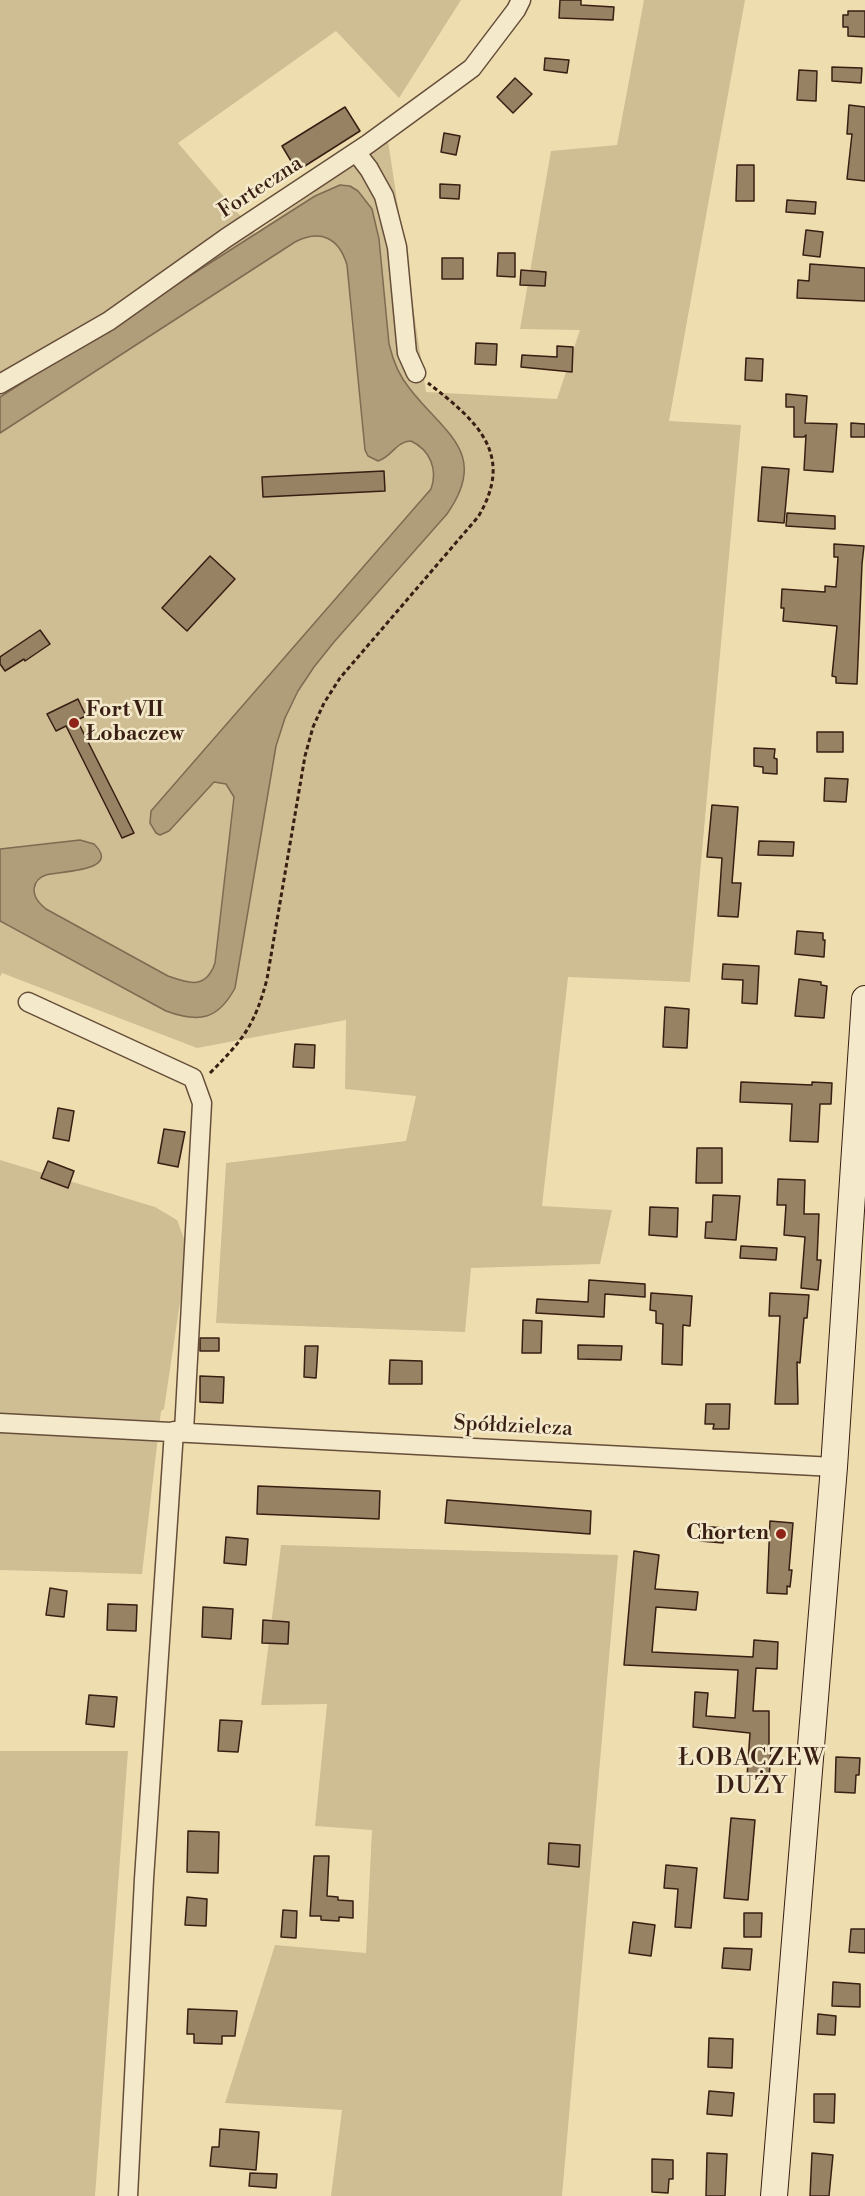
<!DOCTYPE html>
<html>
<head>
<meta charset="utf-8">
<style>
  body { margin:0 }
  canvas { display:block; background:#eedeaf }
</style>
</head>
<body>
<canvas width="865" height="2196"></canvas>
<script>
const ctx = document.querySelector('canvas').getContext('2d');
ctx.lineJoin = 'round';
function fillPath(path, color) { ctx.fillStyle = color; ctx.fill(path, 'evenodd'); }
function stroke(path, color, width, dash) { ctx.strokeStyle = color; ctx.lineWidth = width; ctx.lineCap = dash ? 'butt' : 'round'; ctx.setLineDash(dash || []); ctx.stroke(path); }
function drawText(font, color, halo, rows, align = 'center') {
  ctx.font = font + ' "Libre Bodoni",serif'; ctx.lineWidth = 5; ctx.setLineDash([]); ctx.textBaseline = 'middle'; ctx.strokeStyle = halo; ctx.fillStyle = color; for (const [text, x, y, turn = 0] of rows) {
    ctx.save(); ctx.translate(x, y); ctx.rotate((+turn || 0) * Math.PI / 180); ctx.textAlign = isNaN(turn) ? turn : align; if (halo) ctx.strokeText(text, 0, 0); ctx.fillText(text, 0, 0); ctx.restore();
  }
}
fillPath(new Path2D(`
  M0,0H461L399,98L336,31L178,143L255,233L388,141L426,392L557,399L580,330L520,329L551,151L617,145L644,0H745L669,421L741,425L690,982L568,977L542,1206L612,1210L600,1264L471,1268L465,1332L216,1323L226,1163L406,1141L416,1096L345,1089L346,1020L197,1048L2,973L0,977Z
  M0,1160L155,1207L177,1220L188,1249L164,1409L161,1411L142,1574L0,1570Z
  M281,1545L618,1555L562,2196H331L342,2110L225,2103L275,1945L366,1953L372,1830L315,1826L327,1704L261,1705Z
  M0,1751H128L95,2196H0Z`), '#cfbd94');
const water = new Path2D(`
  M340,185L350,186L358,191L372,209L379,239L389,344C393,361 399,376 410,389C444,433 490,453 447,514L334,642L314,667L298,691L285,718L276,746L235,988C218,1020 199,1023 166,1011L0,921V849L80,840L94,844C123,872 58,871 46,875C39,877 35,882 34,889C34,898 39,903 46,909L168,976C190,984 206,989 215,963L234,797L226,784L214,782L169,831L160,835L156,833L150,823L151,811L431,489C438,469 430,450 411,441C396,441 392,457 378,461L368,456L365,450L347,265C339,238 321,229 295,242L0,433V397L315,196Z`);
fillPath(water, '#b09d7a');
stroke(water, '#806a51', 1.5);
const building = new Path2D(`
  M560,0H581V5L614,7L613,20L559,18Z
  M848,11H865V37L848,36V27H843V15H848Z
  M545,58L569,60L567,73L544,70Z
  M832,67L862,68L861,83L832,81Z
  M799,70L817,71L816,101L797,100Z
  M515,78L532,94L513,113L497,97Z
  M849,105L865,107V181L847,179L852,134H847Z
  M345,107L360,131L297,171L282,146Z
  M444,133L460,136L456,155L441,152Z
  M737,165H754V201H736Z
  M440,184L460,185L459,199L440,198Z
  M787,200L816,202L815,214L786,212Z
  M806,230L823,232L820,257L803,255Z
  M498,253H515V277L497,276Z
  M442,258H463V279H442Z
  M810,264L865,268V301L797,298L798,280L809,281Z
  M521,270L546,272L545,286L520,285Z
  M476,343L497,344L496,365L475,364Z
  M557,346L573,347L572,372L521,367L522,355L557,357Z
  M746,358L763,359L762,381L745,380Z
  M786,394L807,396L805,423L837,424L833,472L804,470L806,435L804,437H794V407H786Z
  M851,423L865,424V437H851Z
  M762,467L789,469L784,523L758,521Z
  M384,471L385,491L263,497L262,477Z
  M787,513L835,516V529L786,526Z
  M834,544L864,546L862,564L857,684L836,683V677L832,676L837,626L783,621L784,608H781L782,589L825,592V586L836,587L838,557H834Z
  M210,556L235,579L187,631L162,608Z
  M40,630L50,644L25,661L24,659L5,671L0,664V657Z
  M78,699L86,716L77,720L134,833L122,838L66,726L56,731L47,714Z
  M817,732H843V752H817Z
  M754,748L775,749L774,758L777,759V774L763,773V767L754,766Z
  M825,778L848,779L846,802L824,801Z
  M712,805L738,807L732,883H741L738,917L718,916L722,858L707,857Z
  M759,841L794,842L793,856L758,855Z
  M797,931L823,933V940H825L824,957L795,954Z
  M723,964L759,966L757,1004L742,1003L743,980L722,979Z
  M799,979L821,982V985L827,986L824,1018L795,1016Z
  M665,1007L689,1009L687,1048L663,1047Z
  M295,1044L315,1045L314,1068L293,1067Z
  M741,1082L812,1085V1082L832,1083L831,1104H820L818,1142L790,1141L792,1104L740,1102Z
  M58,1108L74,1111L69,1141L53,1138Z
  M164,1129L185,1132L178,1167L158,1163Z
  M697,1148H722V1183H696Z
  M48,1161L74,1171L68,1188L41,1178Z
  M778,1179L805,1180L804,1214H819L817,1260H821L818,1290L801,1288L805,1237L784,1235L786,1205H777Z
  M713,1195L740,1196L736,1240L705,1238L706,1222H712Z
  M650,1207L678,1208L677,1237L649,1235Z
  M741,1246L777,1248L776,1260L740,1258Z
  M589,1280L645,1284V1297L605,1294L604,1317L536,1313L537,1299L588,1302Z
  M651,1293L692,1296L690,1326L683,1325L682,1365L662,1364L663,1324L656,1323V1311L650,1310Z
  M770,1293L809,1295L807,1318H804L800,1363L797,1362L798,1404H775L780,1316H769Z
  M523,1320L542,1321L541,1353H522Z
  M200,1338H219V1351H200Z
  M578,1345L622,1346L621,1360L578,1359Z
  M305,1346H318L316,1378L304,1377Z
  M390,1360L422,1361V1384H389Z
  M200,1376L224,1377L223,1403L200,1402Z
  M706,1404H730L729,1429H713L714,1424H705Z
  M258,1486L380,1491L379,1519L257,1514Z
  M447,1500L591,1511L590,1534L445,1523Z
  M770,1521L793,1523L789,1570H792L790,1587L787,1586V1594L767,1593Z
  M701,1526L724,1528L723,1543L700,1541Z
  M226,1537L248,1539L246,1565L224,1563Z
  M634,1551L659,1555L655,1589L698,1592L696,1610L656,1607L652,1652L753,1657L754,1640L778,1642L777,1669L756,1668L753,1711H769V1749H771L769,1779L747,1777L750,1733L693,1727L695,1692L708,1693L706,1716L735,1718L738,1670L624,1665Z
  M50,1588L67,1591L64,1617L46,1615Z
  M108,1604L137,1605L136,1631L107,1630Z
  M203,1607L233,1609L231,1639L202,1637Z
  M263,1620L289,1622L288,1644L262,1643Z
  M89,1695L117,1697L114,1727L86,1724Z
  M220,1720L242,1721L238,1752L218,1751Z
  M836,1757L860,1758L859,1775H856L855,1793L835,1792Z
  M731,1818L755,1820L748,1900L724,1898Z
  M188,1831L219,1832L218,1873L187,1872Z
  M549,1843L580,1845L579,1867L548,1864Z
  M314,1856H329L327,1896L338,1897V1900L353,1901V1918L339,1917V1921L321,1920V1916H310Z
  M666,1865L697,1868L691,1928L675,1927L678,1889L664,1888Z
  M187,1897L207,1899L206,1926L185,1925Z
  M283,1910L297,1911L296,1938L281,1937Z
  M744,1913H762L761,1937H744Z
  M633,1922L655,1925L651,1956L629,1953Z
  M851,1929H865V1953L849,1952Z
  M724,1948L752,1949L750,1970L722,1968Z
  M833,1982L860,1984V2007L832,2006Z
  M188,2009L237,2011L235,2036H222V2044L194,2043V2034H187Z
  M818,2014L836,2016L835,2035L817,2034Z
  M709,2038L733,2039L732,2068L708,2067Z
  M709,2091L734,2093L732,2116L707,2114Z
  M814,2094H835L834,2123L814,2122Z
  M220,2129L259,2132L256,2170L210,2166L212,2147H219Z
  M707,2153L727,2154L725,2196H706Z
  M812,2153L833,2155L829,2196H810Z
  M652,2159L673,2160V2179H669L668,2193L652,2192Z
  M250,2173L277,2174L276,2188L249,2186Z`);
fillPath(building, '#978264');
stroke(building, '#391e13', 1.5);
const minor = new Path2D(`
  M356,152L369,169L384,196L397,247L407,353L416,373
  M0,384L109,321L226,238L368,144L453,82L472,68L516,10L521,0
  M28,1002L193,1078L202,1103L184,1431
  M0,1423L834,1467
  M128,2196L144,1879L174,1431`);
const secondary = new Path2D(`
  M774,2196L834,1467L865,999`);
stroke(minor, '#664e3a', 21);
stroke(secondary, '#391e13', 28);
stroke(new Path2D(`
  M210,1073C243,1040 255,1025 267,979L305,756L313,727L324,703L340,678L478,517C516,454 476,420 428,383`), '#391e13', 3, [4.5, 3]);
stroke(minor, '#f4eacb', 18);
stroke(secondary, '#f4eacb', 26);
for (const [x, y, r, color] of [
  [74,723,6,"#8f2418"],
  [781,1534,6,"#8f2418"]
]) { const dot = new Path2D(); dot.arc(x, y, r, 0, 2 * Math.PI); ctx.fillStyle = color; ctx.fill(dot); stroke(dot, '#f4eacb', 2); }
drawText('21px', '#391e13', '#f4eacb', [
  ["Forteczna",261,188,-33],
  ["Spółdzielcza",513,1427,3]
]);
drawText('bold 21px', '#391e13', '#f4eacb', [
  ["Fort VII",86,711],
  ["Łobaczew",86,735],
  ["Chorten",769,1534,"right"]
], 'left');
ctx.letterSpacing = '1.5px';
drawText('24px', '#391e13', '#f4eacb', [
  ["ŁOBACZEW",752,1759],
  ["DUŻY",752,1787]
]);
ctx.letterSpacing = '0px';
</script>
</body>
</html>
